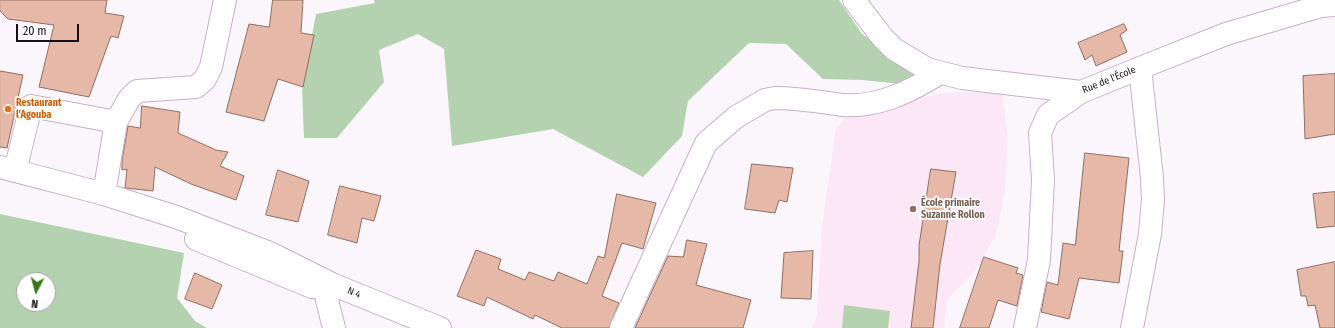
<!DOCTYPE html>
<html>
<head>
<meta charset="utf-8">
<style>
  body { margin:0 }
  #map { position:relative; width:1335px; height:328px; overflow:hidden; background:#fbf6fc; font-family:"Fira Sans Condensed",sans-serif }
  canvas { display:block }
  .north { position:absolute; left:16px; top:272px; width:40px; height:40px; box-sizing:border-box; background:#fff; border:1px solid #a39fa3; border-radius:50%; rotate:186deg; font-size:11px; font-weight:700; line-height:16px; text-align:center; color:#180f19 }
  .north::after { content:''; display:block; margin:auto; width:14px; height:18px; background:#377919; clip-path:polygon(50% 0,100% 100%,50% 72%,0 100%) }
  .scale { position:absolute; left:16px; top:24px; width:63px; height:18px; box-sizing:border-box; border:2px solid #180f19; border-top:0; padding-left:5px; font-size:12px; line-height:14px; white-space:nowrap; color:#180f19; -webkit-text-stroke:3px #fff; paint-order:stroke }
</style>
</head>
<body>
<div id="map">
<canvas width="1335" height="328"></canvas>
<div class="north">N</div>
<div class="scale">20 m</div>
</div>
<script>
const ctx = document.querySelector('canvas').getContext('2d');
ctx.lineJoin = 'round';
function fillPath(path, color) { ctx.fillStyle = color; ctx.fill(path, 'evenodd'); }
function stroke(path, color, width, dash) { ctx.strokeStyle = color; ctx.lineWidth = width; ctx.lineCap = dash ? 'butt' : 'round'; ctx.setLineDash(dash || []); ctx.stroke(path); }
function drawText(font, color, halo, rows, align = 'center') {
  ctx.font = font + ' "Fira Sans Condensed",sans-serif'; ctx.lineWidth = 3.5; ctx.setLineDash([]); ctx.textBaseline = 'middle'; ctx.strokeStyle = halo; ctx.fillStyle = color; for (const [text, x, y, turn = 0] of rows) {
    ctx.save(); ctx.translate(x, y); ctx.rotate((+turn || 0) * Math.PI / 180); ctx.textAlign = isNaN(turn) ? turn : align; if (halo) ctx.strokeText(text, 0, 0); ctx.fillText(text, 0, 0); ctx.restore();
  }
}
fillPath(new Path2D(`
  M1002,91L1008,137L1005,191L996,235L974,272L947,300L944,328H813L817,314L822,226L836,128L850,113L945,93Z`), '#fce7f6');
fillPath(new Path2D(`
  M374,0H839L862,34L920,75L909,85L863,80L823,79L786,44L749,43L688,101L682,136L643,177L553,129L452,146L444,49L418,34L379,50L384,82L337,138H304L302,90L316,14L375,3Z
  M0,214L184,253L177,298L195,321L207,328H0ZM24,280H48V304H24Z
  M844,305L890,311L888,328H842Z`), '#b4d2b0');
const building = new Path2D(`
  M0,0H107L105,13L124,16L118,38L111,36L89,97L39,87L54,25L8,19L0,11Z
  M273,0H303L301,33L314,35L303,87L278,79L264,121L226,112L249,24L269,27Z
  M1124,24L1127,30L1120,35L1127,52L1096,66L1092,55L1085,60L1078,43Z
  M0,71L23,75L7,148L0,147Z
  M1335,74V134L1305,139L1303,76Z
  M142,106L180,112L178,133L216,150L228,152L220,166L244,176L236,200L191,184L155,167L153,191L125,188L127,169L122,170V160L128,126L140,128Z
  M1085,153L1129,158L1119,251H1123L1119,283L1079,278L1069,319L1041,312L1047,282L1058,285L1063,243L1075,245Z
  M752,164L793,168L787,202L779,200L775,213L745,209Z
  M931,169L956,172L940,264L933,328H911L919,261V246Z
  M278,170L309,181L298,222L266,215Z
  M340,186L381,196L374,221L362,218L357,243L328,235Z
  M1335,192V226L1317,228L1313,194Z
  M617,194L656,203L643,249L622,243L602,296L619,303L609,328H562L535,315L533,319L487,297L484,306L457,296L476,250L501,259L498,269L525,280L529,272L554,281L558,272L587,284L598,256L604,258Z
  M687,240L707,244L696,285L751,300L743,328H635L668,256L683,257Z
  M813,251L811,299L781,298L784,253Z
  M984,257L1018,268L1016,273L1023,275L1017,306L998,300L989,328H960Z
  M1335,262V328H1320L1315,305L1308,306L1306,296H1301L1297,270Z
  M195,273L222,285L212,309L185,299Z`);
fillPath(building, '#e5b8a7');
stroke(building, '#916e61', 1);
const minor = new Path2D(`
  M854,0L882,37L894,49L927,69L962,78L1081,92
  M15,171L31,106L116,122
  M104,194L116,122L129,99L137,91L196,87L205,79L211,67L225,0
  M325,292L334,328
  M621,328L706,143L736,117L765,100L775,98C798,98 820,102 842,105C878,108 911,91 940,73
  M1025,328L1039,260L1043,180L1040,133L1048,115L1081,92L1140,68L1226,34L1321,6L1335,5
  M1132,328L1150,234L1153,200L1152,178L1140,68`);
const highway = new Path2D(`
  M0,167L104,194L176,217L270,253L334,285L440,328
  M196,239L312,287`);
stroke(minor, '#c8afcc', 24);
stroke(highway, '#c8afcc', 24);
stroke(minor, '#fff', 22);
stroke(highway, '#fff', 22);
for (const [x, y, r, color] of [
  [8,109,4,"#e8710a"],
  [913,209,4,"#8d6e63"]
]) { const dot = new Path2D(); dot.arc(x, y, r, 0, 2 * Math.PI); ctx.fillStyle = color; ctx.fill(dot); stroke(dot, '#fff', 1.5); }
drawText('10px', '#180f19', '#fff', [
  ["Rue de l'École",1109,80,-22],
  ["N 4",354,293,22]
]);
drawText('bold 10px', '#c56008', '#fff', [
  ["Restaurant",16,103],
  ["l'Agouba",16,115]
], 'left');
drawText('bold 10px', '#785e54', '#fff', [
  ["École primaire",921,203],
  ["Suzanne Rollon",921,215]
], 'left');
</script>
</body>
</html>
